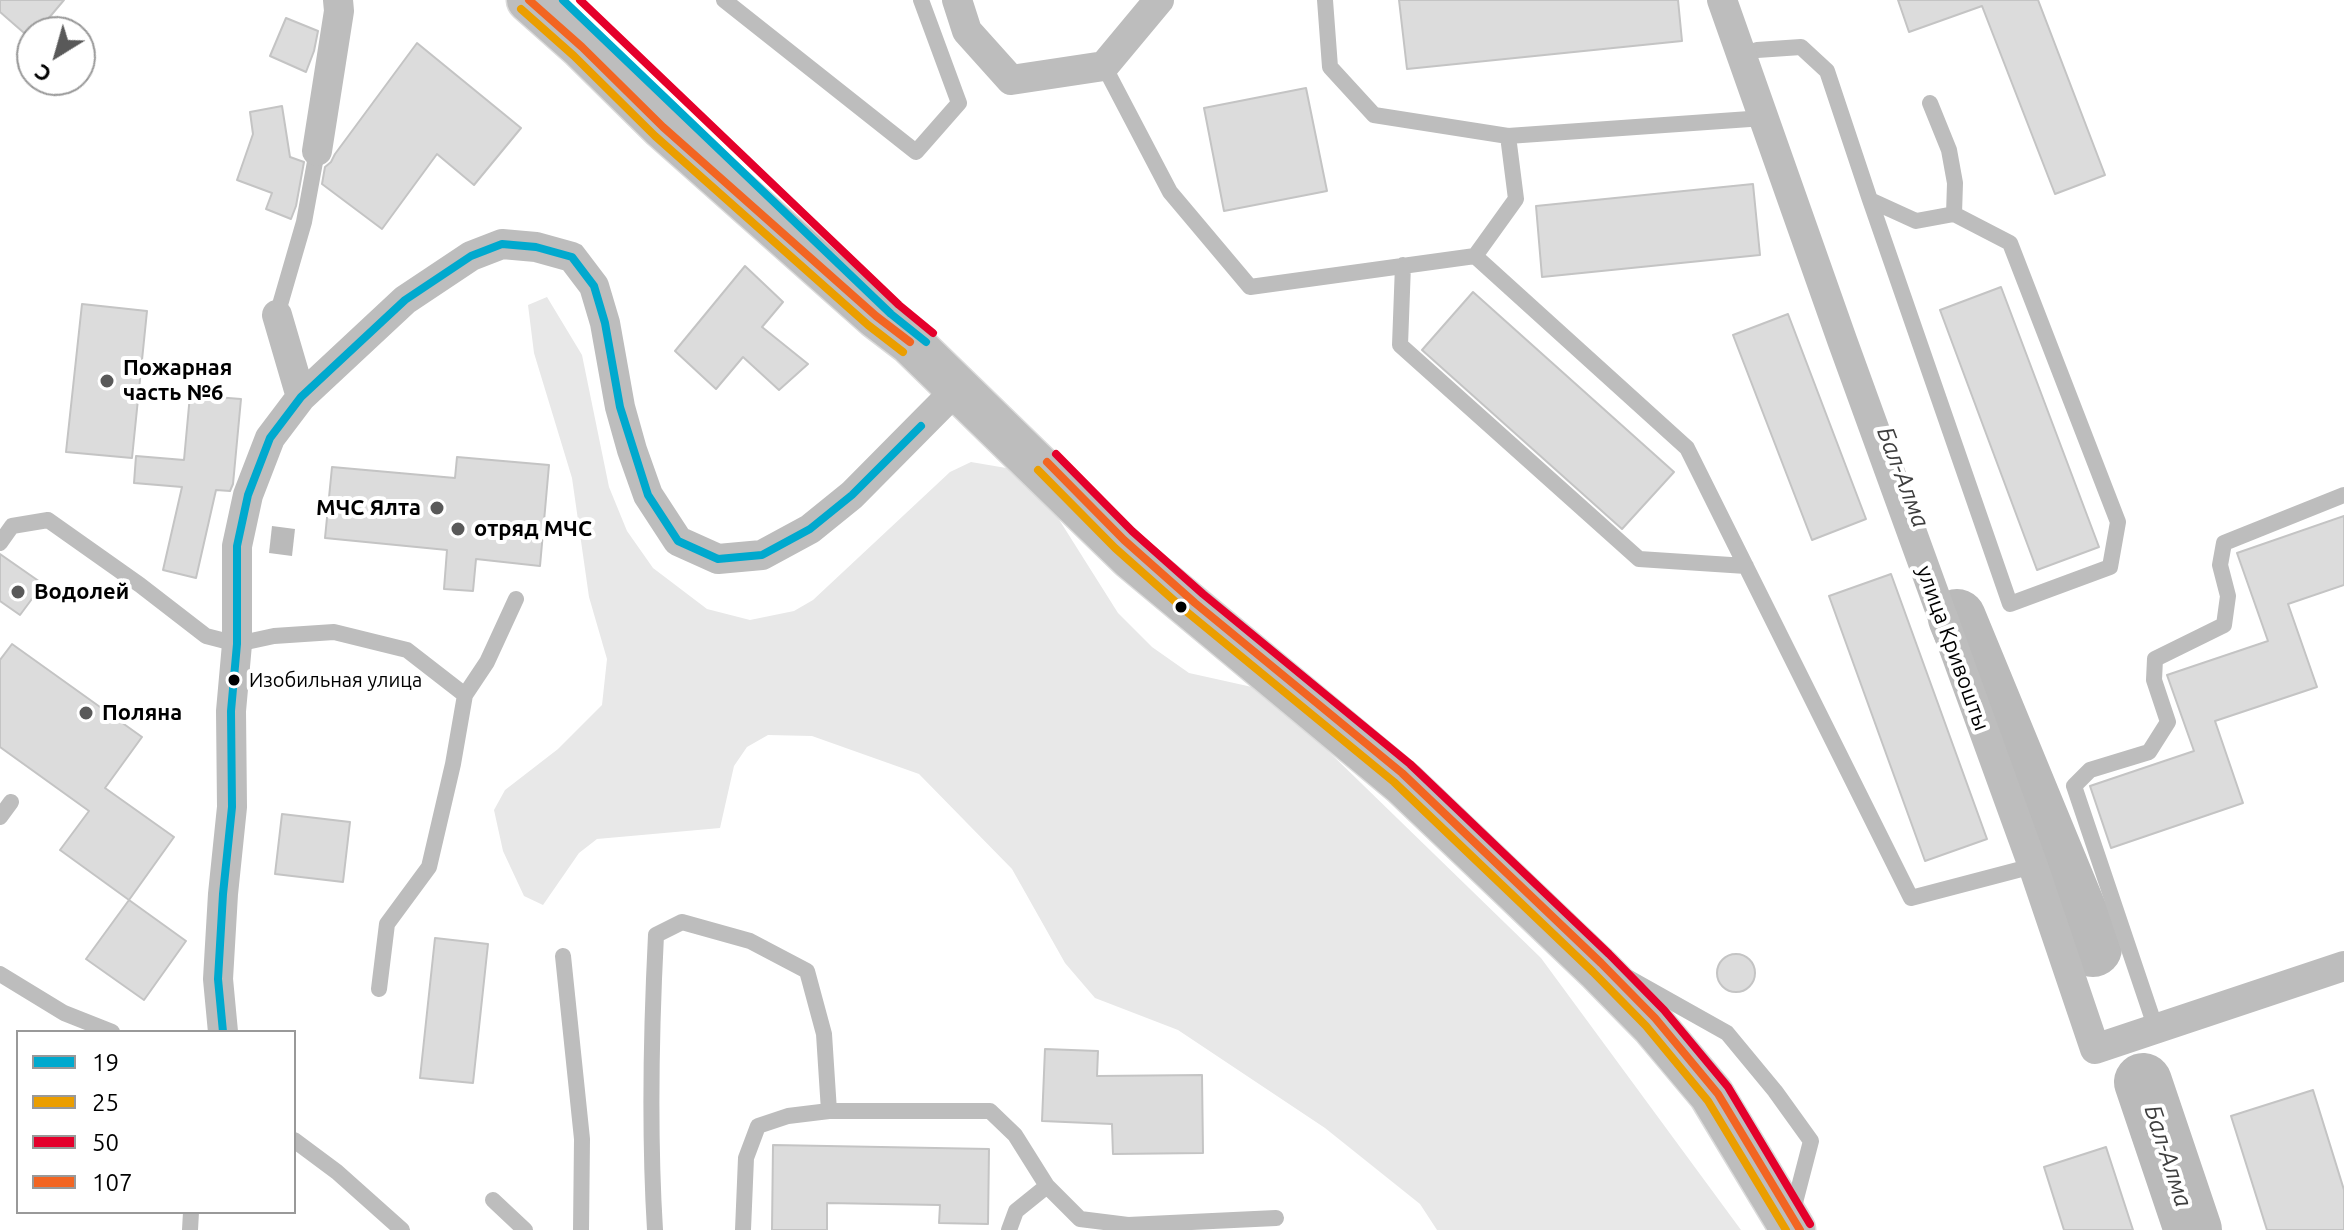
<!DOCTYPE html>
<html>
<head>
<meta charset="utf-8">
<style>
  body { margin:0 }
  #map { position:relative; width:2344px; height:1230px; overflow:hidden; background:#fff; font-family:Ubuntu,sans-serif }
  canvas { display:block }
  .legend { position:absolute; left:16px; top:1030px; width:280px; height:184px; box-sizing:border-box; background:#fff; border:2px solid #999; margin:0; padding:10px 14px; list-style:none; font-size:24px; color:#000 }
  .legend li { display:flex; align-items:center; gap:16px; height:40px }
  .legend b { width:40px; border:2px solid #999 }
  .north { position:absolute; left:16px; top:16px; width:80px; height:80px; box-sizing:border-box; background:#fff; border:2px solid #999; border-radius:50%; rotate:217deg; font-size:22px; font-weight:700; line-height:32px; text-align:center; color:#000 }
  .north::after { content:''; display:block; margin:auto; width:28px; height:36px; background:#595959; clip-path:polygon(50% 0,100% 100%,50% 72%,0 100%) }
</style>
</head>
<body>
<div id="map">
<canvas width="2344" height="1230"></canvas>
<ul class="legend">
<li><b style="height:10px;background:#00a9ce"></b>19</li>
<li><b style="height:10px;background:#eb9e00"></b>25</li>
<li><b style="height:10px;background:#e4002b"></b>50</li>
<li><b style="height:10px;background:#f26522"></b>107</li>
</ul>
<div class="north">С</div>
</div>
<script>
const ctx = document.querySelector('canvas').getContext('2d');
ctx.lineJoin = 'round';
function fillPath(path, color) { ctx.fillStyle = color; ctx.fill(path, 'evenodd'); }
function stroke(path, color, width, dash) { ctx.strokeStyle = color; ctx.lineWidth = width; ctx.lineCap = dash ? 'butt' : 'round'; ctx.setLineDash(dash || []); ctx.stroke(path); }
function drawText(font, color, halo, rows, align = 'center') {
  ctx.font = font + ' Ubuntu,sans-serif'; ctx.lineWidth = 8; ctx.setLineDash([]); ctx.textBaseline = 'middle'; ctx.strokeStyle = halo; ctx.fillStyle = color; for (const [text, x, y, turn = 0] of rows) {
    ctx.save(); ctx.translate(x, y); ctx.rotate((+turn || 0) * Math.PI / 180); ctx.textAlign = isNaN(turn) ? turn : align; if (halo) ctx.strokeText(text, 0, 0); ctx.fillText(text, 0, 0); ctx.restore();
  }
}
fillPath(new Path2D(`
  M547,297L582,355L609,487L627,531L653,568L707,609L750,620L794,611L813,600L950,472L971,462L1018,470L1036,483L1118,613L1152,647L1189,673L1252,687L1289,713L1541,958L1741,1230H1437L1420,1204L1325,1128L1178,1030L1095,998L1065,963L1012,869L919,774L812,736L768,735L747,747L734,766L720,828L597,839L579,853L543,905L524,896L503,851L494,810L505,790L558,749L602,705L607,659L589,597L572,478L534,353L528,305Z`), '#e8e8e8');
fillPath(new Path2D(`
  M272,526L295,529L292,556L269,553Z`), '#bababa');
stroke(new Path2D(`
  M1957,618L2093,948
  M2143,1082L2193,1230`), '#bababa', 58);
const building = new Path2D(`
  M0,0H64L37,32H32L31,39L0,12Z
  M1399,0H1678L1682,41L1407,69Z
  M1898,0H2038L2105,175L2055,194L1982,6L1909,32Z
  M286,18L318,31L314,51L306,72L270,56Z
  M417,43L521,128L474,185L437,154L382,229L322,184L325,167L331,162L335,154Z
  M1306,88L1327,191L1224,211L1204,108Z
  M282,106L290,157L304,162L296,206L291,219L266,209L272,193L237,180L253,134L250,112Z
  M1753,184L1760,255L1542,277L1536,206Z
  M745,266L783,302L762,327L808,364L779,390L743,357L716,389L675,351Z
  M2001,287L2099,547L2037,570L1940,310Z
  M1473,292L1674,472L1622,529L1422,350Z
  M82,304L147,311L132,458L66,452Z
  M1788,314L1866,519L1812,540L1733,335Z
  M190,395L241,399L233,484L230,491L216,490L196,578L163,570L182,487L134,483L136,456L184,460Z
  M457,457L549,465L540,566L476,559L473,591L444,589L447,550L325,538L332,467L455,478Z
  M2344,516V585L2288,604L2317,687L2215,721L2243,803L2111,848L2090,786L2194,751L2167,675L2268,641L2237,553Z
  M0,554L43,584L20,615L0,601Z
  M1891,574L1987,839L1925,861L1829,596Z
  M12,644L142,737L105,788L174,837L129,900L60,850L89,811L0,747V660Z
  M282,814L350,822L343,882L275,874Z
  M129,900L186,941L144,1000L86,959Z
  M435,938L488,944L473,1083L420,1078Z
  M1717 973a19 19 0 1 1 38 0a19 19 0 1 1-38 0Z
  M1045,1049L1098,1051L1097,1076L1202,1075L1203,1153L1113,1154L1112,1124L1042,1121Z
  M2313,1090L2344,1190V1230H2267L2231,1116Z
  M773,1145L989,1149L988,1224L939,1223L940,1205L827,1203V1230H772Z
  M2106,1147L2133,1230H2064L2044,1167Z`);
fillPath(building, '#dcdcdc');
stroke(building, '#c4c4c4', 2);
const trunk = new Path2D(`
  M529,0L582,47L663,127L876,316L910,342L1131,557L1404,784L1599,970L1653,1025L1711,1094L1793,1230`);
stroke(trunk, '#dbdbdb', 47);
stroke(new Path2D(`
  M724,0L916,152L959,103L921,0
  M1325,0L1330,67L1374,115L1508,136L1764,118
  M1742,55L1757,50L1801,47L1827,71L1870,200L1916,221L1954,214L1955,183L1949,150L1930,103
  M1104,66L1170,192L1250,287L1475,256L1687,448L1911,898L2033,866
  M1870,200L2010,604L2110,567L2118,522L2010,243L1954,214
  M1475,256L1516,199L1508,136
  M1403,265L1400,345L1639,559L1746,566
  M277,315L304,222L317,151
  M0,543L12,526L48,520L140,585L206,636L237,644L274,636L334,632L407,650L465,695L453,764L429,867L387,924L379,989
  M465,695L487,662L516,599
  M0,817L11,802
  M563,956L582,1139L581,1230
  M0,974L64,1013L112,1032
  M1629,978L1727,1033L1775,1091L1811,1141L1792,1214
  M2156,1029L2074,786L2090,770L2149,752L2168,722L2154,680L2155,659L2224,625L2228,596L2220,565L2224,543L2344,495
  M294,1140L337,1172L402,1230
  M493,1200L525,1230
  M190,1230L191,1212
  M655,1230C649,1132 651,1033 656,935L682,922L750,941L807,971L824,1034L829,1111
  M743,1230L746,1158L758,1126L788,1116L829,1111H990L1015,1135L1047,1186L1080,1219L1128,1225L1276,1218
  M1009,1230L1016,1211L1047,1186`), '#bdbdbd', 16);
stroke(new Path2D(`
  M957,0L967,31L1011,80L1104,66L1159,0
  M1722,0L1842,340L2033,866L2095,1049L2344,966
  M317,151L339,11L338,0
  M277,315L301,397
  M223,1032L218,979L223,894L232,807L231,711L237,644V546L248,495L270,438L301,397L405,300L471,256L502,244L536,247L572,257L594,286L605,323L620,407L632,450L648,495L678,541L718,559L762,555L810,529L852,495L958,388`), '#bdbdbd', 30);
stroke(trunk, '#bdbdbd', 44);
stroke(new Path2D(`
  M563,0L891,314L926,342
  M223,1032L218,979L223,894L232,807L231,711L237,644V546L248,495L270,438L301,397L405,300L471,256L502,244L536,247L572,257L594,286L605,323L620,407L648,495L678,541L718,559L762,555L810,529L852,495L921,426`), '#00a9ce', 8);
stroke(new Path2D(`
  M521,9L574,56L655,136L868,325L903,352
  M1038,470L1115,548L1187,612L1394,782L1593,972L1646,1026L1708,1101L1786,1230`), '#eb9e00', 8);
stroke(new Path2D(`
  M580,0L899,305L933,333
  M1056,454L1132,531L1203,594L1410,764L1609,954L1664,1010L1728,1087L1810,1224`), '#e4002b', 8);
stroke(new Path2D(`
  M529,0L582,47L663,127L876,316L910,342
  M1047,462L1124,540L1195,603L1402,773L1601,963L1655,1018L1718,1094L1800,1230`), '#f26522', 8);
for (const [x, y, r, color] of [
  [107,381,8,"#595959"],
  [437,508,8,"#595959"],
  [458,529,8,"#595959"],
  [18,592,8,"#595959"],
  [1181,607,7,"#000"],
  [234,680,7,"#000"],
  [86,713,8,"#595959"]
]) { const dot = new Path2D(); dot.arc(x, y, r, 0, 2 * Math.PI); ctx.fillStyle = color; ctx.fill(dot); stroke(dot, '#fff', 3); }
drawText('20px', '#000', '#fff', [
  ["Изобильная улица",249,680]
], 'left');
drawText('bold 22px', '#000', '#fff', [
  ["Пожарная",123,368],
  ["часть №6",123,393],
  ["МЧС Ялта",421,508,"right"],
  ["отряд МЧС",474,529],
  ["Водолей",34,592],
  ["Поляна",102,713]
], 'left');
drawText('22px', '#000', '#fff', [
  ["улица Кривошты",1953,648,70]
]);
drawText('italic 24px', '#3e3e3e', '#fff', [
  ["Бал-Алма",1903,477,69],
  ["Бал-Алма",2168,1156,72]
]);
</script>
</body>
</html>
